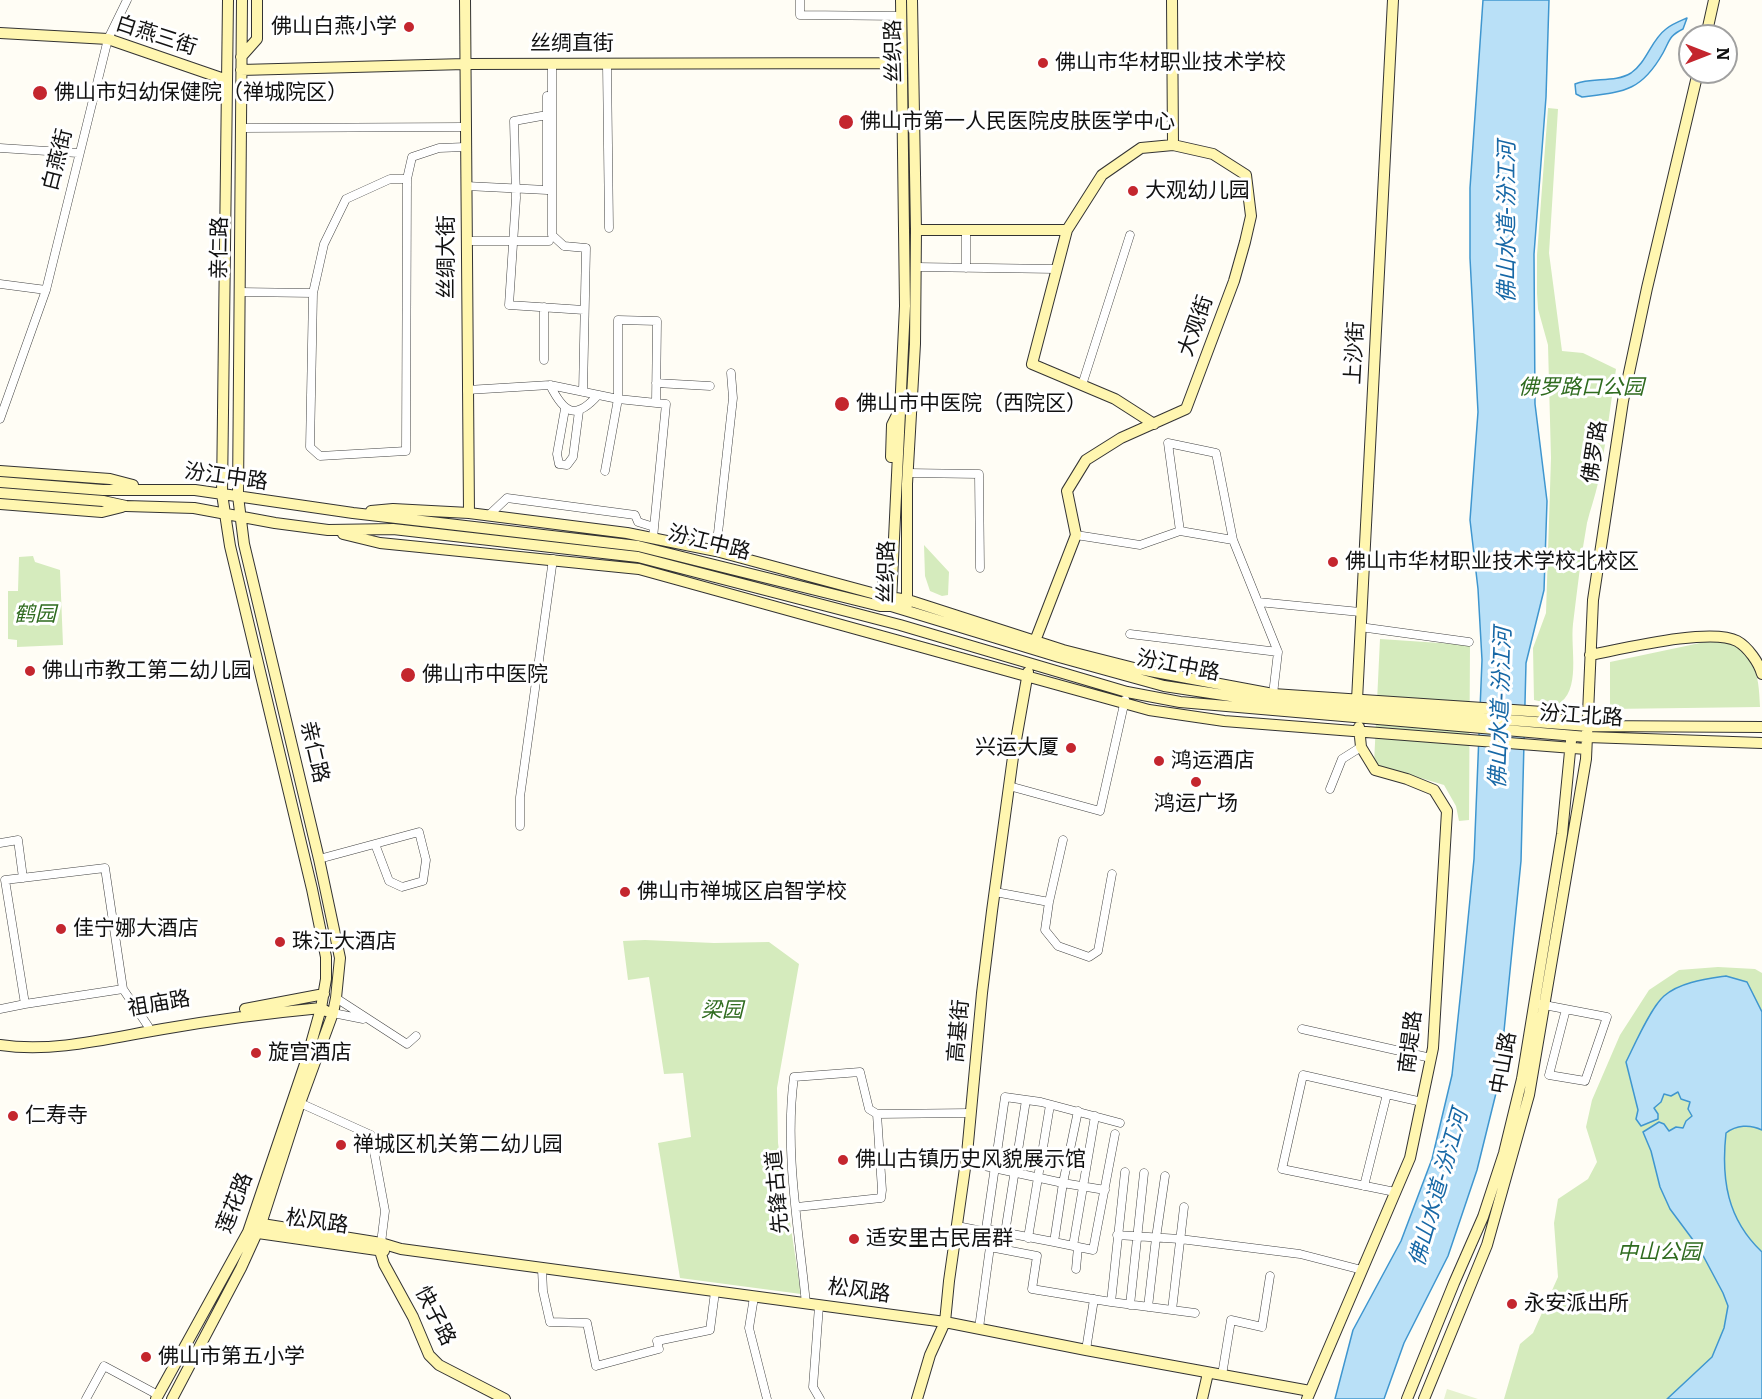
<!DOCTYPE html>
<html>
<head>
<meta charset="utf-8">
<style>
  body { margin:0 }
  #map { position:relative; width:1762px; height:1399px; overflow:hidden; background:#fffdf5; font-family:Literata,serif }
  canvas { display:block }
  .north { position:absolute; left:1678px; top:24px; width:60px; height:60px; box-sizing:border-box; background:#fff; border:2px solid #a0a0a0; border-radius:50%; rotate:90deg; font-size:16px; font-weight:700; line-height:24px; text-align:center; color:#111 }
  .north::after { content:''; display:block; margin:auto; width:21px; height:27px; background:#c4262e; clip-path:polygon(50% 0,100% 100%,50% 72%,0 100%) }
</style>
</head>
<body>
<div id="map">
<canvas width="1762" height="1399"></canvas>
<div class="north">N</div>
</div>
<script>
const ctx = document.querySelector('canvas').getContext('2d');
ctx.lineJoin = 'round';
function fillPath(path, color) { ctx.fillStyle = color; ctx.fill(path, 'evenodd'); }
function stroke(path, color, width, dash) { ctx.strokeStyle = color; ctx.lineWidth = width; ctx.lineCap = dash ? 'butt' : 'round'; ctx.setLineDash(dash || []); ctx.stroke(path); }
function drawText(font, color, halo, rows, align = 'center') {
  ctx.font = font + ' Literata,"Noto Sans SC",serif'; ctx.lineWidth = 6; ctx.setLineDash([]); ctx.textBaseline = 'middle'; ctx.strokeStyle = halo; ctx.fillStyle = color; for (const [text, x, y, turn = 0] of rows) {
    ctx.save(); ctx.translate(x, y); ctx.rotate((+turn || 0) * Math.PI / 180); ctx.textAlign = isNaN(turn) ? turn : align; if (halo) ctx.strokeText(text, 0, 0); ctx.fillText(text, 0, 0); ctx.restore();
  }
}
fillPath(new Path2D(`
  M1548,108L1558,109L1549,253L1562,351L1583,353L1616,369C1610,407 1606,446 1598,483C1595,497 1590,510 1587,523C1581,556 1577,591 1573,624C1570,649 1582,691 1557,705L1534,700L1533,648L1546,613L1551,458L1548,345L1538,309L1537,293V255Z
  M924,545L949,572L948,595L942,596L930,591L925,576Z
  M33,556L35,562L60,570L63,645L17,647V640L8,639V591H18L19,557Z
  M1380,639L1470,645L1469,820L1459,821L1456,806L1444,785L1374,764Z
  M1719,639C1755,650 1759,673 1760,707L1610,709V662Z
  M645,940L714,943L769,942L799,964L777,1088L778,1143L801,1294L680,1278L658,1143L691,1137L683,1073L664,1074L649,977L628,980L623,941Z
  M1718,967L1755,969L1762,973V1399H1504L1520,1344L1533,1333L1558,1277L1554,1223L1558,1199L1588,1179L1597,1162L1586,1127L1592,1100L1620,1035L1649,990L1679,970Z`), '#d5ebbd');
fillPath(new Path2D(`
  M1447,1389L1478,1399H1444Z`), '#e6f2cf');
const water = new Path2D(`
  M1483,0H1549L1546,97L1534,254L1535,404L1547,501L1544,590L1526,663L1521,861L1499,1081L1477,1170L1448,1256L1404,1343L1384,1399H1335L1353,1330L1401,1241L1432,1159L1452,1075L1462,980L1474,859L1482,660L1478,589L1470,520L1478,412L1470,258V188Z
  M1687,18L1683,29C1669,36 1670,40 1663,53C1641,92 1623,92 1582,97L1576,94L1575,84C1592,77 1615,83 1631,73C1647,62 1651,40 1666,29C1672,24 1680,21 1687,18Z
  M1726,976L1747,982L1762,1012V1130C1750,1124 1736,1125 1726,1133C1721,1179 1727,1219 1762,1252V1399H1667L1712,1357L1724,1328L1728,1306L1723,1293L1699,1248L1670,1209L1660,1187L1651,1151L1643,1132L1659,1122L1664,1124L1669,1131L1676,1127L1683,1128L1686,1121L1692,1116L1688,1109L1690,1102L1681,1099L1678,1092L1671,1096L1664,1094L1661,1102L1654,1108L1658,1114V1119L1641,1126L1636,1119L1638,1110L1626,1062C1634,1046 1651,1007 1664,996C1680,982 1706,979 1726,976Z`);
fillPath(water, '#b9e0f7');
stroke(water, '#3f96cf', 1.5);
const street = new Path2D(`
  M800,0V15L901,16
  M552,64V235L564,246L586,248L583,392
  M607,64L609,228
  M547,115L514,121L516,198L509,305L584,310
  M241,128L465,127
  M0,148L78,153
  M466,186L547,190V96
  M466,241H549
  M916,267L1056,269
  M966,268V230
  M0,284L46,290
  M239,292L313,293L324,244L346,199L390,179H407L412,157L439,148L465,147
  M313,293L310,447L320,456L406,451L407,179
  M544,307V360
  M656,383L710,386
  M550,385C564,413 575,421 598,395
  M1082,385L1130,235
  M467,390L550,385L618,399L666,404L653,538
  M565,409L557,454L559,464L567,465L573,457L579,411
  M0,419L46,290L108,39L127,0
  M605,471L618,399V320L657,321L656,402
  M907,473L979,474L980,568
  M489,515L507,498L635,515L638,522L654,527
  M1076,535L1140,545L1180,531
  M1233,540L1180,531L1168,443L1216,453L1233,540L1278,652L1273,694
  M716,551L733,398L731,373
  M1258,602L1360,612
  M1360,627L1469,642
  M1130,634L1278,652
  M1009,786L1100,811L1125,700
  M1330,789L1342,759L1361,747
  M520,826V797L553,559
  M0,843L18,840L23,878
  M319,859L419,832L426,860L423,881L402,887L389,881L375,844
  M995,892L1049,902L1045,930L1058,946L1089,957L1098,951L1112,874
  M1049,902L1063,840
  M336,998L407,1044L416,1036
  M25,1004L123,989
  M1539,1004L1607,1017L1585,1081L1549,1075L1566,1009
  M0,1009L25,1004L5,880L105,868L123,989L148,1026
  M333,1013L363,1019
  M1302,1029L1431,1058
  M300,1103L371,1135L385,1211L381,1243
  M966,1162L1063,1183L1078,1111
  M1364,1186L1387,1094
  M1105,1190L1063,1183L1054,1242L1093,1250L1115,1134
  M1395,1192L1282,1169L1303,1075L1422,1102
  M797,1207L881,1198L882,1190L877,1114
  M957,1226L992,1233L990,1247L1037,1256L1032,1289L1111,1302L1195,1313
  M1005,1233L1026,1100
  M1117,1235L1180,1239L1300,1254L1362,1270
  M1028,1238L1050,1105
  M1054,1242L986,1229L1005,1097L1041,1102L1120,1123
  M1073,1246L1095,1116
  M542,1269L543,1291L550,1322L587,1323L596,1366L659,1349L657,1341L710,1330L715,1292
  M1076,1269L1078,1247
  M754,1297L749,1328L767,1399
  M1111,1302L1125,1172
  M806,1304C799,1230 784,1151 794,1077L860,1072L869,1109L877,1114L971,1113
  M1130,1305L1144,1173
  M819,1306L813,1387L820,1399
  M1148,1307L1156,1238L1165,1176
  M1172,1310L1184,1207
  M979,1328L990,1247
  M1086,1350L1094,1299
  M1222,1375L1231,1320L1262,1327L1270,1276
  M86,1399L104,1366L158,1395`);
const secondary = new Path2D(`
  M465,0L469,513
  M0,33L108,39L227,80
  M1706,36L1714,0
  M241,57L257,39V0
  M241,70L465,64L902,63
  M916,230H1067
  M1154,424L1115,399L1032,364L1067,230L1102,175L1141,148L1173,145
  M891,457L892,425L899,411
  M0,471L110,479L133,485
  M0,482L103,490H195L353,513L638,546L880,606H891L1059,657L1164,686L1270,702L1588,726L1762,727
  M0,493L103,501L126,506L194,508L275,523L328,530L393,529L638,557L900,625L1127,692L1180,702L1587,737L1762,743
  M0,504L102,512L122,507
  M371,511L393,509L469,513L627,533L716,551L883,596L908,600L1063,650L1134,668L1273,694L1543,712L1563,721
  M343,534L380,543L639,569L1149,710L1224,721L1586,749
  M882,600L885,562
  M891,602L905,306L901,0
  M907,605V484L915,344L916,230L912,0
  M1035,641L1076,535L1067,491L1086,460L1121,438L1186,409L1234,281L1245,242L1251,216L1246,175L1213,154L1173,145L1172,0
  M1590,655C1622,649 1711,627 1737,641C1748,647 1759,663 1762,674
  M1357,700L1393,0
  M245,1009L324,994
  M0,1045C54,1053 110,1038 163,1029C215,1020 268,1013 321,1008L326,1011
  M256,1223L381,1243L401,1249L945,1322L1086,1350L1310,1391
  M251,1232L384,1251
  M381,1243L380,1251L384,1264L413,1317L429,1355L439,1365L505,1399
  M156,1399L248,1232L307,1058L321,1008L326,979V957L312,889L230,546L222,494L228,0
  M172,1399L241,1268L261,1224L300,1103L333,1013L336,998L340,958L319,859L244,544L238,496L242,0
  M917,1399L930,1355L945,1322L949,1281L967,1154L982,993L992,911L1013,757L1028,672
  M1202,1399L1208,1373
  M1307,1399L1410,1158L1433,1048L1447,811L1434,790L1407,779L1375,770L1361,747L1359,727
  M1407,1399L1454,1283L1483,1217L1504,1153L1522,1079L1562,834L1571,741
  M1424,1399L1487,1245L1529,1095L1586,759L1593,600L1623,401L1647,288L1698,72`);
stroke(street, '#444', 9);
stroke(secondary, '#333', 12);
stroke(street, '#fff', 8);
stroke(secondary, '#fff6b0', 10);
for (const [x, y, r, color] of [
  [409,27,6,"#c4262e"],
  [1043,63,6,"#c4262e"],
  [40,93,8,"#c4262e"],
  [846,122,8,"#c4262e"],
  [1133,191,6,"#c4262e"],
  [842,404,8,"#c4262e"],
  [1333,562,6,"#c4262e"],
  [30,671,6,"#c4262e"],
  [408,675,8,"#c4262e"],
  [1071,748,6,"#c4262e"],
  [1159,761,6,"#c4262e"],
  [1196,782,6,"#c4262e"],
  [625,892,6,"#c4262e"],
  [61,929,6,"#c4262e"],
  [280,942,6,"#c4262e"],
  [256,1053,6,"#c4262e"],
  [13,1116,6,"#c4262e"],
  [341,1145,6,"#c4262e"],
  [843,1160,6,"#c4262e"],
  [854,1239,6,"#c4262e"],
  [1512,1304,6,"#c4262e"],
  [146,1357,6,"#c4262e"]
]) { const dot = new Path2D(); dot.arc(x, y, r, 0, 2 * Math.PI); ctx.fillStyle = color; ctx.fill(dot); stroke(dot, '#fff', 2); }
drawText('21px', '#111', '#fff', [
  ["佛山白燕小学",397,27,"right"],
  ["佛山市华材职业技术学校",1055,63],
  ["佛山市妇幼保健院（禅城院区）",54,93],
  ["佛山市第一人民医院皮肤医学中心",860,122],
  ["大观幼儿园",1145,191],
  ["佛山市中医院（西院区）",856,404],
  ["佛山市华材职业技术学校北校区",1345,562],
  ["佛山市教工第二幼儿园",42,671],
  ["佛山市中医院",422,675],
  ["兴运大厦",1059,748,"right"],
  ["鸿运酒店",1171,761],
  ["鸿运广场",1196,804,"center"],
  ["佛山市禅城区启智学校",637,892],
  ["佳宁娜大酒店",73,929],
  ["珠江大酒店",292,942],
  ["旋宫酒店",268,1053],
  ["仁寿寺",25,1116],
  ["禅城区机关第二幼儿园",353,1145],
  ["佛山古镇历史风貌展示馆",855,1160],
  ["适安里古民居群",866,1239],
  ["永安派出所",1524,1304],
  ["佛山市第五小学",158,1357]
], 'left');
drawText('21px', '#111', '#fff', [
  ["白燕三街",156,36,18],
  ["丝绸直街",572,44],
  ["丝织路",894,51,-91],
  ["白燕街",58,160,-76],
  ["亲仁路",220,248,-89],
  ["丝绸大街",447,257,-90],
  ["大观街",1196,326,-70],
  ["上沙街",1355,353,-87],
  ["佛罗路",1595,452,-81],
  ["汾江中路",226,477,8],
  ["汾江中路",709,543,14],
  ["丝织路",887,572,-89],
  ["汾江中路",1178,666,11],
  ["汾江北路",1581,716,4],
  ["亲仁路",314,752,77],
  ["祖庙路",159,1004,-10],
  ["高基街",959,1031,-85],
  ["南堤路",1411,1042,-83],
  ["中山路",1504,1063,-80],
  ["先锋古道",778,1192,-95],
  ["莲花路",235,1203,-69],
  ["松风路",317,1222,8],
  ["松风路",859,1291,8],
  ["快子路",435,1316,63]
]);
drawText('italic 21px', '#2f6b1f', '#fff', [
  ["佛罗路口公园",1581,388],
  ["鹤园",35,615],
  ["梁园",722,1011],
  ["中山公园",1659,1253]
]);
drawText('italic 22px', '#1768a6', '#fff', [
  ["佛山水道-汾江河",1508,222,-90],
  ["佛山水道-汾江河",1501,708,-88],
  ["佛山水道-汾江河",1439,1188,-74]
]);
</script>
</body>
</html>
